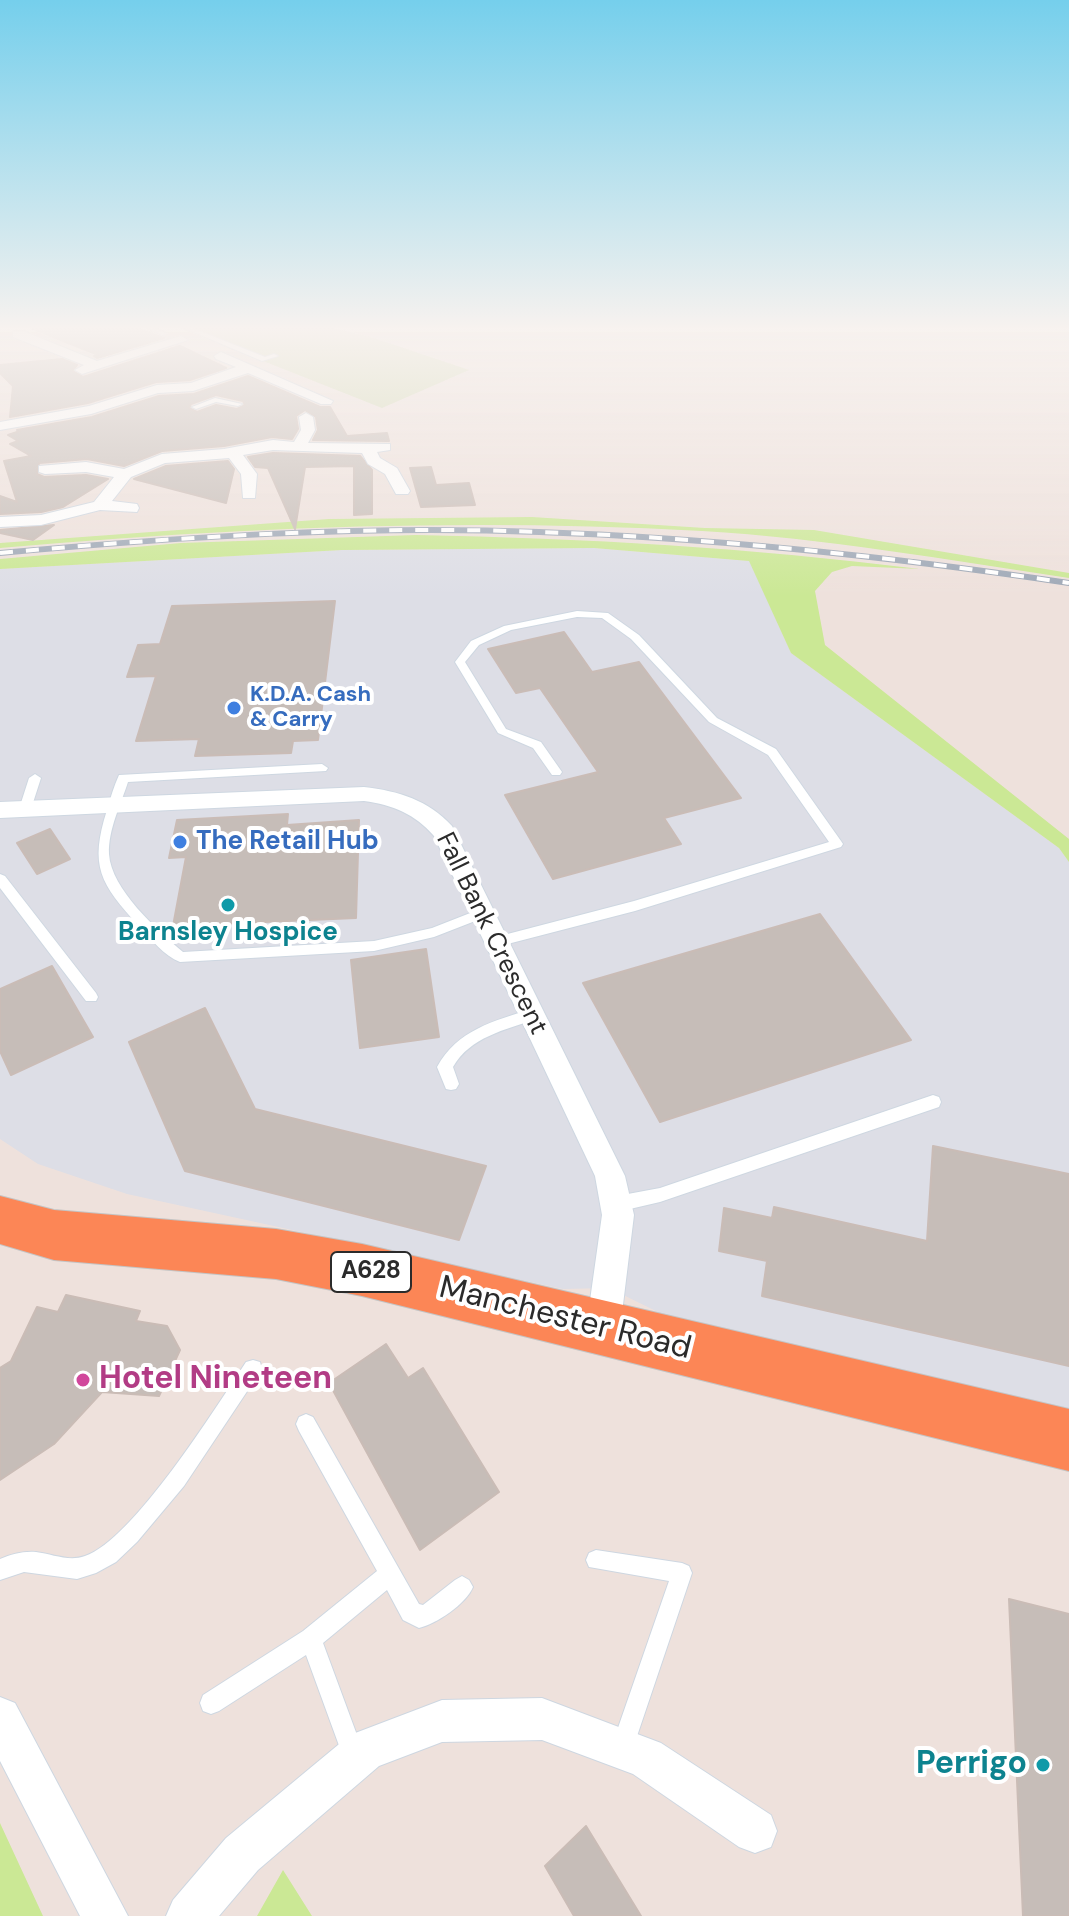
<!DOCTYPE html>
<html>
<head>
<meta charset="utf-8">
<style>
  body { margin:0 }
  canvas { display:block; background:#eee1dc }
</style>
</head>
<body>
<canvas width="1069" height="1916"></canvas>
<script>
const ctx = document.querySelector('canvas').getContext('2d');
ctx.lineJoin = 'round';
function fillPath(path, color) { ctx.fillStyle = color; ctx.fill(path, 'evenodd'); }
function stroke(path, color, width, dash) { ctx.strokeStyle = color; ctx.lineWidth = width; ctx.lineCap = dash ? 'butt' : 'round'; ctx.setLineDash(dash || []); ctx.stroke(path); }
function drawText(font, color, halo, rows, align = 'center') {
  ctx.font = font + ' "DM Sans",sans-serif'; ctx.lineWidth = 8; ctx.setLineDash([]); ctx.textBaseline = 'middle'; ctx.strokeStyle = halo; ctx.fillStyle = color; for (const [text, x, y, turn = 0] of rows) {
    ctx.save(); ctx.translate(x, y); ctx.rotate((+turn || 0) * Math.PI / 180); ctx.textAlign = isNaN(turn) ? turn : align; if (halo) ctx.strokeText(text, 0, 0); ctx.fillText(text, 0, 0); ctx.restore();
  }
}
fillPath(new Path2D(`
  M594,548L750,561L791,653L1059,848L1069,862V1409L662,1314L609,1288L563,1289L127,1194L38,1164L0,1139V569L342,550Z`), '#dddee6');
fillPath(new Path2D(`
  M532,517L705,528L814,530L1069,573V578C947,560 825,538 702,531C468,518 234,527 0,548V543L329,519Z
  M416,535C585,538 752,548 920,569L852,566L832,572L815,591L825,645L1069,839V862L1059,848L791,653L749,561L594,548L342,550L0,569V559L181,543Z
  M0,1823L43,1916H0Z
  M283,1870L312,1916H257Z`), '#cbe895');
fillPath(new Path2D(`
  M180,328H331L368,336L469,370L382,408Z`), '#d1d9b2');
const building = new Path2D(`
  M136,328L164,338L97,358L94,356H101L33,329Z
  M180,346L226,368L190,380L156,382L88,403L10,417L13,386L0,373V365L62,359L77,365L72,371L83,377Z
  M248,376L320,407H330L347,436L387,433L389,441L313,440L318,430L316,417L305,410L296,416L298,429L292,439L272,437L224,446L162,451L124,466L87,459L39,463L37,474L44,477L86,475L108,479L63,507L41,512L0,514V496L17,502L4,461L31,456L10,444L18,441L8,435L20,431L17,430L92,417L159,396L194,394ZM216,395L243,401L245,405L237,409L216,405L197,412L189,408L191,404Z
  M273,453L360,456L372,470V514L354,515V466L305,467L295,529L268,468L255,467L248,457Z
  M228,461L234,469L226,503L134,479L166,466Z
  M431,467L436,485L469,483L475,505L421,507L410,468Z
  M54,525L33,540L0,533V530Z
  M335,601L318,740L293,741L291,753L195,756L199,739L136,741L156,676L127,677L138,645L160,644L172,606Z
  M564,632L592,672L639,662L741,798L664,818L681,844L553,879L505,795L598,772L540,688L516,693L488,649Z
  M288,814L287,825L359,820L356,918L173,926L186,857L169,858L177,820Z
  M50,829L70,859L37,874L17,843Z
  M820,914L911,1040L660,1122L583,983Z
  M426,949L439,1037L360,1048L351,960Z
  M52,966L93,1037L11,1075L0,1051V989Z
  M205,1008L255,1109L486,1166L459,1240L185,1171L129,1042Z
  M933,1146L1069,1174V1366L762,1296L767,1261L719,1251L724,1208L772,1218L774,1207L927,1241Z
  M66,1295L140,1311L136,1321L167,1326L180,1350L159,1396L102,1392L54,1444L0,1480V1368L11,1361L37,1307L58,1312Z
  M386,1344L408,1378L423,1368L499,1492L420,1550L329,1383Z
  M1009,1599L1069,1614V1916H1023Z
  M586,1826L641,1916H574L545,1866Z`);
fillPath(building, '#c6bdb8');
stroke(building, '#cabcb6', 2);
const service = new Path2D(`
  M147,328H155L167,334L162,335Z
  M184,328H192L265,357L274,354L278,356L262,361Z
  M215,398L242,404L238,406L216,402L196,409L192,407Z
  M577,611L608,613L639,635L717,718L776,749L841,841L843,844L841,847L635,911L496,947L491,946L489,942L491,938L496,937L634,901L829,842L768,755L709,722L631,639L602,618L577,617L511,630L479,645L465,662L506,729L541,742L562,772L560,775H552L533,748L498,733L455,662L471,641L504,626Z
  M322,764L328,768L326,771L128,782C121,804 108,830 109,854C111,889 157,930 183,952L374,941L432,928L483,908L488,910L490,913L488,916L434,937L374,951L180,962C164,956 150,938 139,926C100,884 89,866 107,810C110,799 114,786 119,775Z
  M35,774L41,778L31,809L25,813L21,812L19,809L29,778Z
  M0,874L5,876L96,993L98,997L96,1001H86L0,888Z
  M531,1009L536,1011L538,1015L536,1019C505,1030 470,1037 453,1067L459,1084L456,1089L451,1090L446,1089L437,1067C457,1030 494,1021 531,1009Z
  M933,1095L939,1097L941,1102L939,1107L660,1202L617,1212L611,1209L609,1204L611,1199L617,1196L660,1188Z
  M253,1360L260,1362L262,1369L184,1486L137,1542L116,1562L96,1573L77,1579L24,1572L0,1580V1559C12,1554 23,1551 36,1552C52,1554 69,1562 85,1556C133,1540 216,1407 246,1362Z
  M306,1414L313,1417L419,1604L423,1605L455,1580L462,1576L469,1580L473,1587C466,1604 436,1624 419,1628L403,1620L387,1590L323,1643L364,1754L361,1762L353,1765L345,1762L306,1655L219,1711L211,1714L203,1711L200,1703L203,1695L303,1631L377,1571L299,1431L296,1424L299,1417Z
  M596,1550L682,1563L689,1566L692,1573L633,1748L630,1756L622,1759L614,1756L611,1748L669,1581L589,1567L586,1560L589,1553Z`);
const minor = new Path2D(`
  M13,331H23L97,361L181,336L188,340L82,374L75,370L84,365L13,337Z
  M221,352L333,401L331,404H321L248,373L193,391L158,393L91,414L0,430V422L89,406L157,385L191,383L236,367L216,359L214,356Z
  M306,413L313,417L315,430L308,443L390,444V450L377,452L380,458L397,468L410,491L408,494H396L385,474L368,464L362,453L273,450L243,455L257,474L255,498H243L241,474L229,458L165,463L131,477L112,501L137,504L139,508L137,512L100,510L41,525L0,527V517L41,515L94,502L114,477L86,472L45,474L39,472V466L86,462L124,469L162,454L224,449L273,440L294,442L301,430L299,417Z
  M364,787C399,791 428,800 452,826L625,1176L634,1215L620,1329L615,1341L603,1346L591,1341L586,1329L602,1215L595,1176L434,836C415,814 393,805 364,801L0,818V802Z
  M0,1697L15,1703L128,1916H80L0,1761Z
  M542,1698L661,1743L771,1815L777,1831L771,1847L755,1853L739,1847L633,1774L542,1740L442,1742L379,1766L258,1870L219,1916H166L173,1900L226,1838L350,1735L442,1700Z`);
const trunk = new Path2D(`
  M0,1196L54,1210L276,1229L362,1244L1069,1409V1471L362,1296L276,1279L54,1260L0,1244Z`);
stroke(service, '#ced7e1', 2);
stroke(minor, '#ced7e1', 2);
stroke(trunk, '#c4c4c4', 2);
fillPath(service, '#fff');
fillPath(minor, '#fff');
fillPath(trunk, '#fc8656');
const rail = new Path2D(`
  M0,553C179,537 359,525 539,532C717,538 893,557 1069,583`);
stroke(rail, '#9fa9b7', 6);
stroke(rail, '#fff', 4, [13]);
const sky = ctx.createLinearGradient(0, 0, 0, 596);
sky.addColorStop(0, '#75cfec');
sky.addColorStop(0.55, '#f7f2ef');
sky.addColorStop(1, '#f7f2ef00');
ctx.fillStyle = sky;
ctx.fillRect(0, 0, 1069, 596);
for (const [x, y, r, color] of [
  [234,708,8,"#3f7fe0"],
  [180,842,8,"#3f7fe0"],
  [228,905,8,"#0f9aa8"],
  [83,1380,8,"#d1479c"],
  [1043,1765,8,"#0f9aa8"]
]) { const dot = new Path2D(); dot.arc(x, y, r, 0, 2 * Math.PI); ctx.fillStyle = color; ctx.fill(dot); stroke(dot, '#fff', 3); }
drawText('bold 22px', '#366cbe', '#fff', [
  ["K.D.A. Cash",250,695],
  ["& Carry",250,720]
], 'left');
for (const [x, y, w] of [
  [371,1272,80]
]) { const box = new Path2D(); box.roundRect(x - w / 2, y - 20, w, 40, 6); ctx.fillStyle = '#fff'; ctx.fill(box); stroke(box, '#2b2b2b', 2); }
drawText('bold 24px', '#2b2b2b', null, [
  ["A628",371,1272]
]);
drawText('bold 26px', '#366cbe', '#fff', [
  ["The Retail Hub",196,842]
], 'left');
drawText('bold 26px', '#0d838f', '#fff', [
  ["Barnsley Hospice",228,933]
]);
drawText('26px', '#2b2b2b', '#fff', [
  ["Fall Bank Crescent",491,934,64]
]);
drawText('32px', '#2b2b2b', '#fff', [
  ["Manchester Road",565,1319,14]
]);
drawText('bold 32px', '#b23c85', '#fff', [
  ["Hotel Nineteen",99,1380]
], 'left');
drawText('bold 32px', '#0d838f', '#fff', [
  ["Perrigo",1027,1765]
], 'right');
</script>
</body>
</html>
